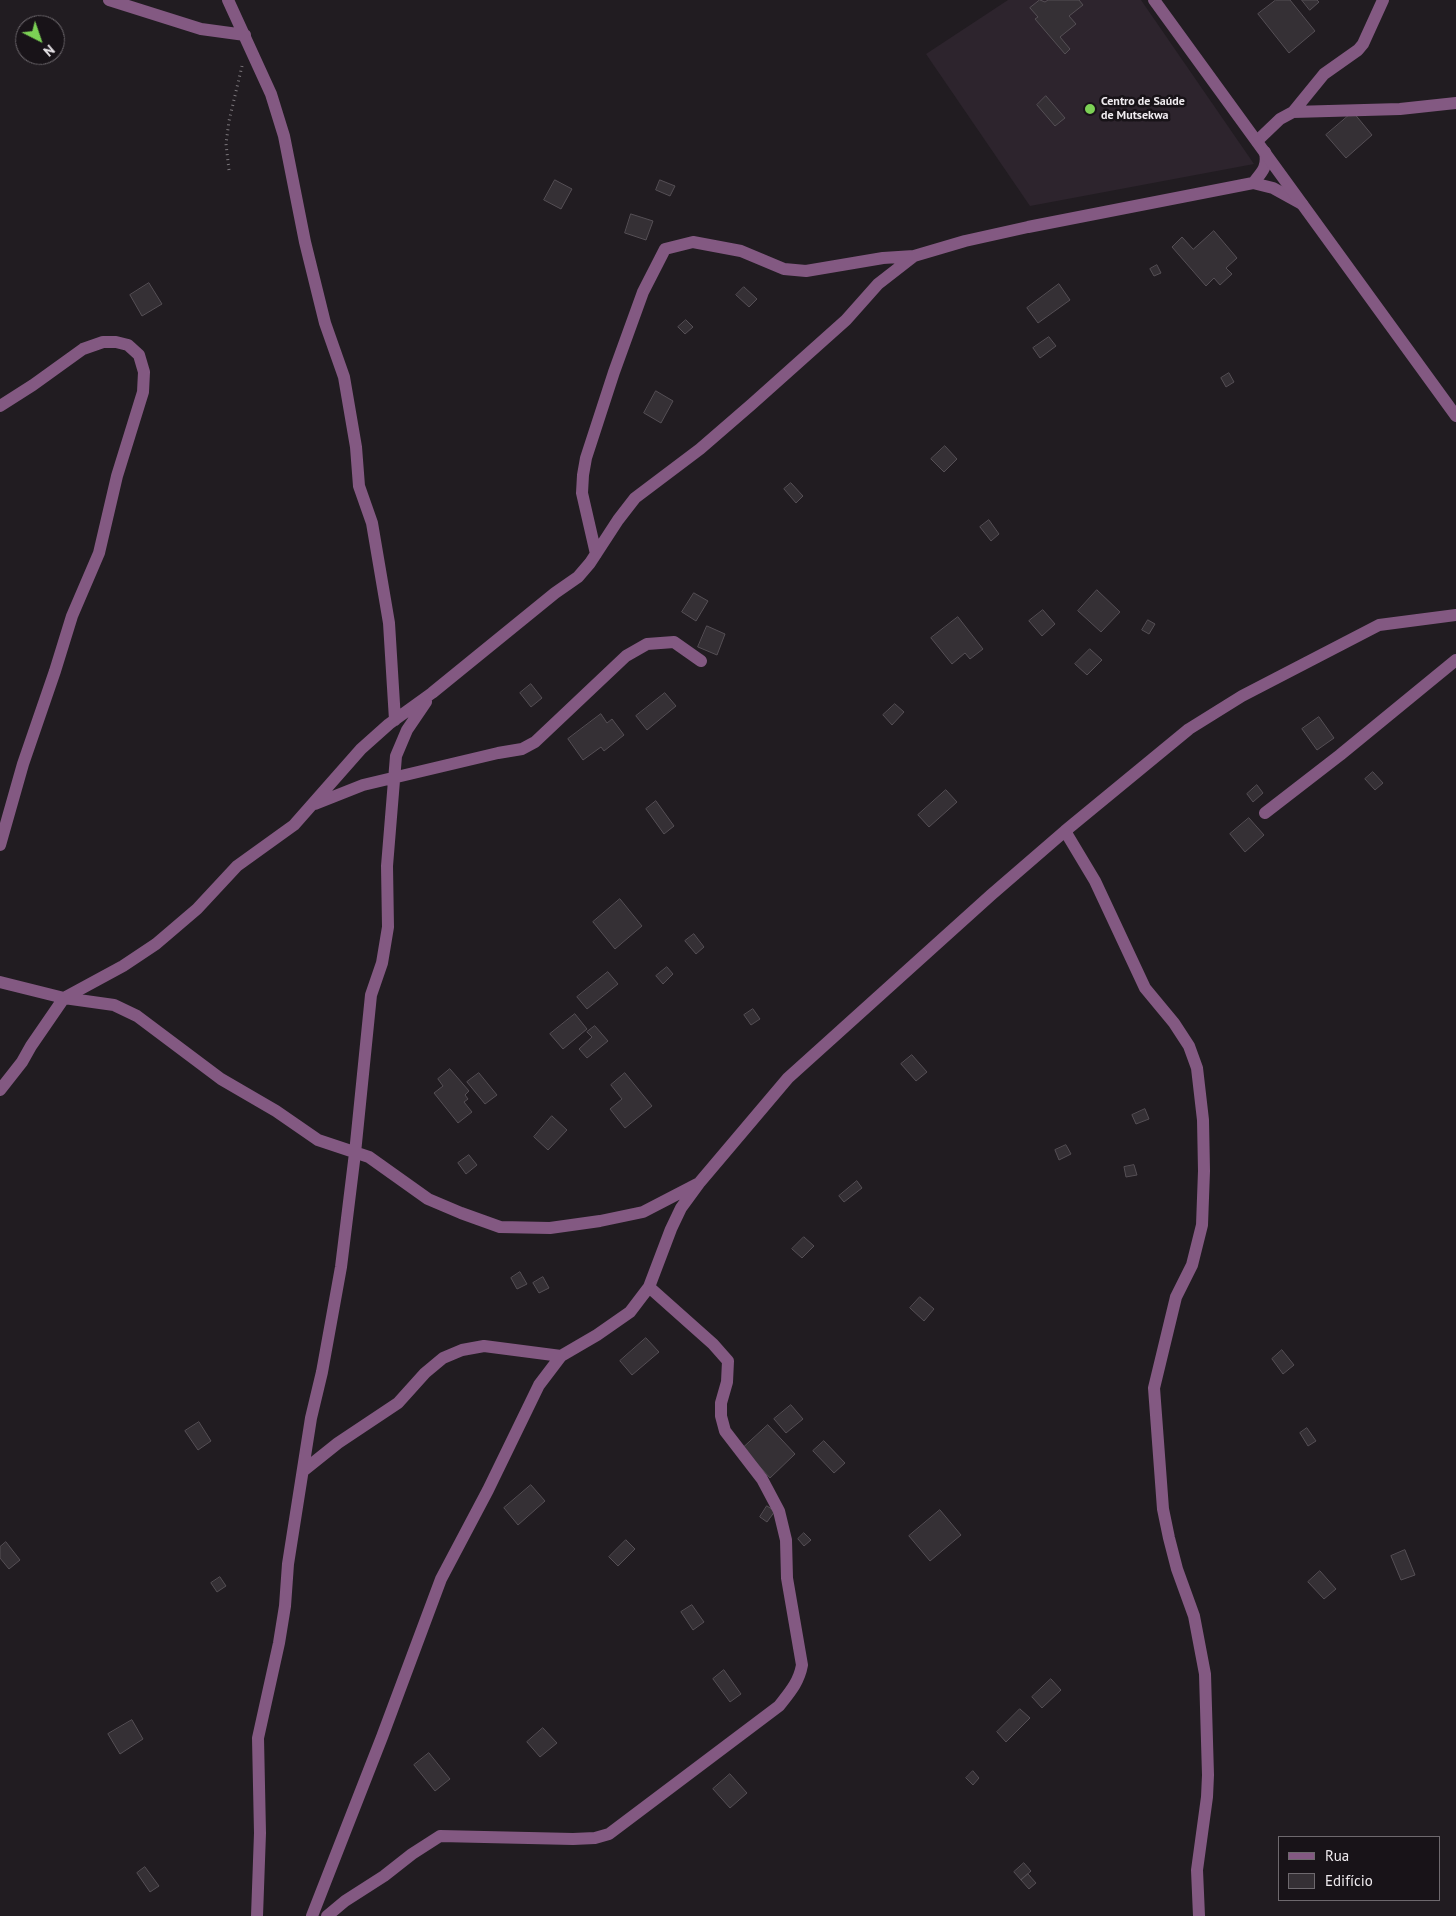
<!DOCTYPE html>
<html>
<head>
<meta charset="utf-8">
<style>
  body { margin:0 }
  #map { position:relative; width:1456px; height:1916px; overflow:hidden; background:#211c21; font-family:"PT Sans",sans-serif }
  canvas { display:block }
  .legend { position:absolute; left:1278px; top:1836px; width:162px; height:65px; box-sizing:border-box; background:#181318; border:1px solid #6e696e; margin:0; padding:6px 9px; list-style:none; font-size:15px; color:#efebef }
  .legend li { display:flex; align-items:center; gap:10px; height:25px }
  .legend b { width:25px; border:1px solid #6e696e }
  .north { position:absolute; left:15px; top:15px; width:50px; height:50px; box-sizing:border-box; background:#181318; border:1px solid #6e696e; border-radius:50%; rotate:139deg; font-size:14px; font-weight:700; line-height:20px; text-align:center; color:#efebef }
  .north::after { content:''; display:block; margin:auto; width:18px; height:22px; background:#7cd155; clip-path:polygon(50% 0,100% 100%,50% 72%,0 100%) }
</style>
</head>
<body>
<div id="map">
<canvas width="1456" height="1916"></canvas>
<ul class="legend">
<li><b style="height:6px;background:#835982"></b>Rua</li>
<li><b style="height:14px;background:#353035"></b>Edifício</li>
</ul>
<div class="north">N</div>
</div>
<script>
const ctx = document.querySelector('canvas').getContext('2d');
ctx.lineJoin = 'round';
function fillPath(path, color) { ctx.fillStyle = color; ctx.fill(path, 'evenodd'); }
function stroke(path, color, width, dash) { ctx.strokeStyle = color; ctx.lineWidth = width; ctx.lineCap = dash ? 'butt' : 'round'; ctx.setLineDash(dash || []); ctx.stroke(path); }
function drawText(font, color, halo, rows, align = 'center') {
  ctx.font = font + ' "PT Sans",sans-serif'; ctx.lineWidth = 5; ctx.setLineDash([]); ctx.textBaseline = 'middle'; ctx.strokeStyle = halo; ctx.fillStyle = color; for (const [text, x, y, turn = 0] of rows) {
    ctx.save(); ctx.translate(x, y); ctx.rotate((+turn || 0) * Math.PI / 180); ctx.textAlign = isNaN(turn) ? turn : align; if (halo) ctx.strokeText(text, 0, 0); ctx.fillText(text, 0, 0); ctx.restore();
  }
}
fillPath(new Path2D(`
  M1008,0H1141L1254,164L1030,206L926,54Z`), '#2d242d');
const building = new Path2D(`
  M1040,0L1045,2L1048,0H1079L1083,5L1069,16L1076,24L1060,37L1070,49L1065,54L1035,19L1038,17L1030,8Z
  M1276,0H1290L1315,31L1289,53L1258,14Z
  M1302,0H1317L1319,2L1310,10Z
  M1046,96L1065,118L1055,126L1037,105Z
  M1353,112L1372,135L1346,158L1326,135Z
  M555,180L572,189L561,209L544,200Z
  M660,180L675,186L670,196L656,190Z
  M631,214L653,221L646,240L625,233Z
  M1214,231L1237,258L1226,268L1232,274L1220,285L1214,278L1206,286L1172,247L1182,237L1193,249Z
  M1157,265L1161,273L1154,276L1150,269Z
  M149,283L162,304L142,316L130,295Z
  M1059,284L1070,300L1038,323L1027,308Z
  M744,287L757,299L749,307L736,295Z
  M686,320L693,327L685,334L678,327Z
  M1049,337L1056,346L1040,358L1033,348Z
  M1229,373L1234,382L1226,387L1221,378Z
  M656,391L673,401L661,423L644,413Z
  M945,446L957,459L944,472L931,459Z
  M791,483L803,496L796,503L784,489Z
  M989,520L999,534L991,541L980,527Z
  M1097,590L1120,612L1101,632L1078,611Z
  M694,593L708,601L696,621L682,612Z
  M1043,610L1055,624L1042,636L1029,621Z
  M958,617L983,649L970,659L965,653L952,664L931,638Z
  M1148,620L1155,624L1149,634L1142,630Z
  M707,626L725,634L717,655L698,647Z
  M1090,649L1102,660L1087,675L1075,664Z
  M531,684L542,698L531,707L520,693Z
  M665,693L676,706L647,730L636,716Z
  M895,704L904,712L892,725L883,715Z
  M601,714L607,723L612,719L624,735L604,751L601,747L583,760L568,739Z
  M1319,717L1334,738L1317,750L1302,729Z
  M1373,772L1383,783L1375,790L1365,779Z
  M1257,785L1263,793L1253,802L1247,794Z
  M946,790L957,802L929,827L918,815Z
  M656,801L674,826L664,834L646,809Z
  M1249,818L1264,835L1245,852L1230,834Z
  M620,899L642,926L615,949L593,922Z
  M694,934L704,947L696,954L685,941Z
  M667,967L673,974L663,984L656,976Z
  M608,972L618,984L587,1009L577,997Z
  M753,1009L760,1019L751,1025L744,1015Z
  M575,1014L587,1029L563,1049L550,1034Z
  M595,1026L608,1041L587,1058L579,1049L592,1037L587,1032Z
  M912,1055L927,1072L916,1081L901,1064Z
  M450,1069L469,1091L465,1095L468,1099L464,1102L472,1112L458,1123L434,1093L443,1086L438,1079Z
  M479,1073L497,1095L485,1104L467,1082Z
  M625,1073L652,1106L625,1128L610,1109L622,1099L611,1085Z
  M1145,1109L1149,1119L1136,1124L1132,1115Z
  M552,1116L567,1130L548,1150L534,1137Z
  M1066,1145L1071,1154L1059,1160L1055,1150Z
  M469,1155L477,1165L466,1174L458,1163Z
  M1134,1165L1137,1175L1126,1177L1124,1167Z
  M857,1181L862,1188L844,1202L839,1196Z
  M804,1237L814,1246L802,1258L792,1249Z
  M520,1272L527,1284L517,1289L511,1278Z
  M543,1277L549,1288L539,1293L533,1283Z
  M920,1297L934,1309L924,1321L910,1308Z
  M646,1338L659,1352L632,1375L620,1361Z
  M1282,1350L1294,1365L1283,1374L1272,1359Z
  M791,1405L803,1419L786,1433L774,1419Z
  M199,1422L211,1441L198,1450L185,1431Z
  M768,1425L795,1454L770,1478L743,1448Z
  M1307,1428L1316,1441L1308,1446L1300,1433Z
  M824,1441L845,1463L834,1473L813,1451Z
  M531,1485L545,1501L518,1525L504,1508Z
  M767,1506L775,1511L767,1522L760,1517Z
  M940,1510L961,1535L930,1561L909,1536Z
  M804,1533L811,1540L804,1546L798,1539Z
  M626,1540L635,1549L618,1566L609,1557Z
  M6,1542L20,1560L9,1569L0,1558V1547Z
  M1405,1550L1415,1575L1401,1580L1391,1556Z
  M1320,1571L1336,1589L1324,1599L1308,1582Z
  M220,1577L226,1586L217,1592L211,1583Z
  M692,1605L704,1622L693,1630L681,1612Z
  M724,1670L741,1694L730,1702L713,1679Z
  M1051,1679L1061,1690L1042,1708L1032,1697Z
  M1020,1709L1030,1718L1006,1742L997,1732Z
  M132,1720L143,1739L120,1754L108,1734Z
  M543,1728L557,1743L540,1757L527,1742Z
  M429,1753L450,1779L435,1791L414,1765Z
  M973,1771L979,1778L973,1785L966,1778Z
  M730,1774L747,1793L730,1808L713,1789Z
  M1024,1863L1031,1871L1021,1880L1014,1872Z
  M145,1867L159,1886L150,1892L137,1873Z
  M1028,1874L1036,1883L1029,1889L1021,1880Z`);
fillPath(building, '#353035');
stroke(building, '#554f55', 1);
stroke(new Path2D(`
  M229,170L226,144L229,121L242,66`), '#7b767b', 3, [1, 4]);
stroke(new Path2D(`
  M109,0L201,29L245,35
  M228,0L271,94L284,136L305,242L325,323L344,377L356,447L359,486L372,523L389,623L395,720
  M1293,112L1324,74L1358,50L1363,44L1383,0
  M1257,141L1280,119L1293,112L1400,109L1456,103
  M1253,183C1262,172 1268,167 1265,152
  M0,406L33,385L83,349L103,342H116L128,345L139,355L144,372L143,392L117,476L99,553L72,616L55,671L23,764L0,845
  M596,554L582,493L583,475L586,458L614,372L643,292L665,249L693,242L741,251L784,269L806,271L883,258L914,256
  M315,804L363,785L498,753L522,749L535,742L626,656L647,644L674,642L701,661
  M1265,813L1340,755L1456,660
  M1065,831L1095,881L1145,988L1174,1023L1189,1046L1197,1068L1203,1120L1204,1171L1202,1225L1192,1265L1176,1297L1154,1388L1163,1509L1169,1538L1177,1569L1194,1616L1205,1674L1208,1775L1207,1797L1197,1870L1199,1916
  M0,982L64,998L114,1005L137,1016L221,1079L276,1111L318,1140L369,1157L428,1199L461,1213L500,1227L550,1228L600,1221L643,1212L697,1184
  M0,1090L22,1062L31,1046L64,998L123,966L156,944L197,909L237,866L294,825L361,749L389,724L432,693L555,593L578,577L590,563L618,520L635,498L700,449L752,404L846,320L878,284L914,256L965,241L1028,227L1253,183L1273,188L1302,204
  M303,1471L338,1443L398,1403L425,1373L443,1358L462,1350L484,1346L561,1356
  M257,1916L260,1833L258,1738L279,1643L285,1606L288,1564L311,1418L322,1372L341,1267L355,1153L371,995L382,963L388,927L387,866L396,756L407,730L426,702
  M312,1916L382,1737L441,1579L488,1490L539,1385L561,1356L597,1335L630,1312L649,1287L671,1229L681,1208L700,1182L788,1078L991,895L1065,831L1189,729L1242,696L1379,625L1456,615
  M327,1916L345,1901L384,1876L412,1854L440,1836L573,1839L595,1838L609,1834L779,1706C790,1692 799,1682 802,1665L787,1578L786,1540L779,1511L762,1479L725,1431L721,1416V1403L727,1382L728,1361L713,1344L649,1287`), '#835982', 12);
stroke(new Path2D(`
  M1154,0L1456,416`), '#835982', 12);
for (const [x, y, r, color] of [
  [1090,109,6,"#7cd155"]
]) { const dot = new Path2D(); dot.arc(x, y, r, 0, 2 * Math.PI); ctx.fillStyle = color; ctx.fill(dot); stroke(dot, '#181318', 2); }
drawText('bold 12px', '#efebef', '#181318', [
  ["Centro de Saúde",1101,102],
  ["de Mutsekwa",1101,116]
], 'left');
</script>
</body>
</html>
